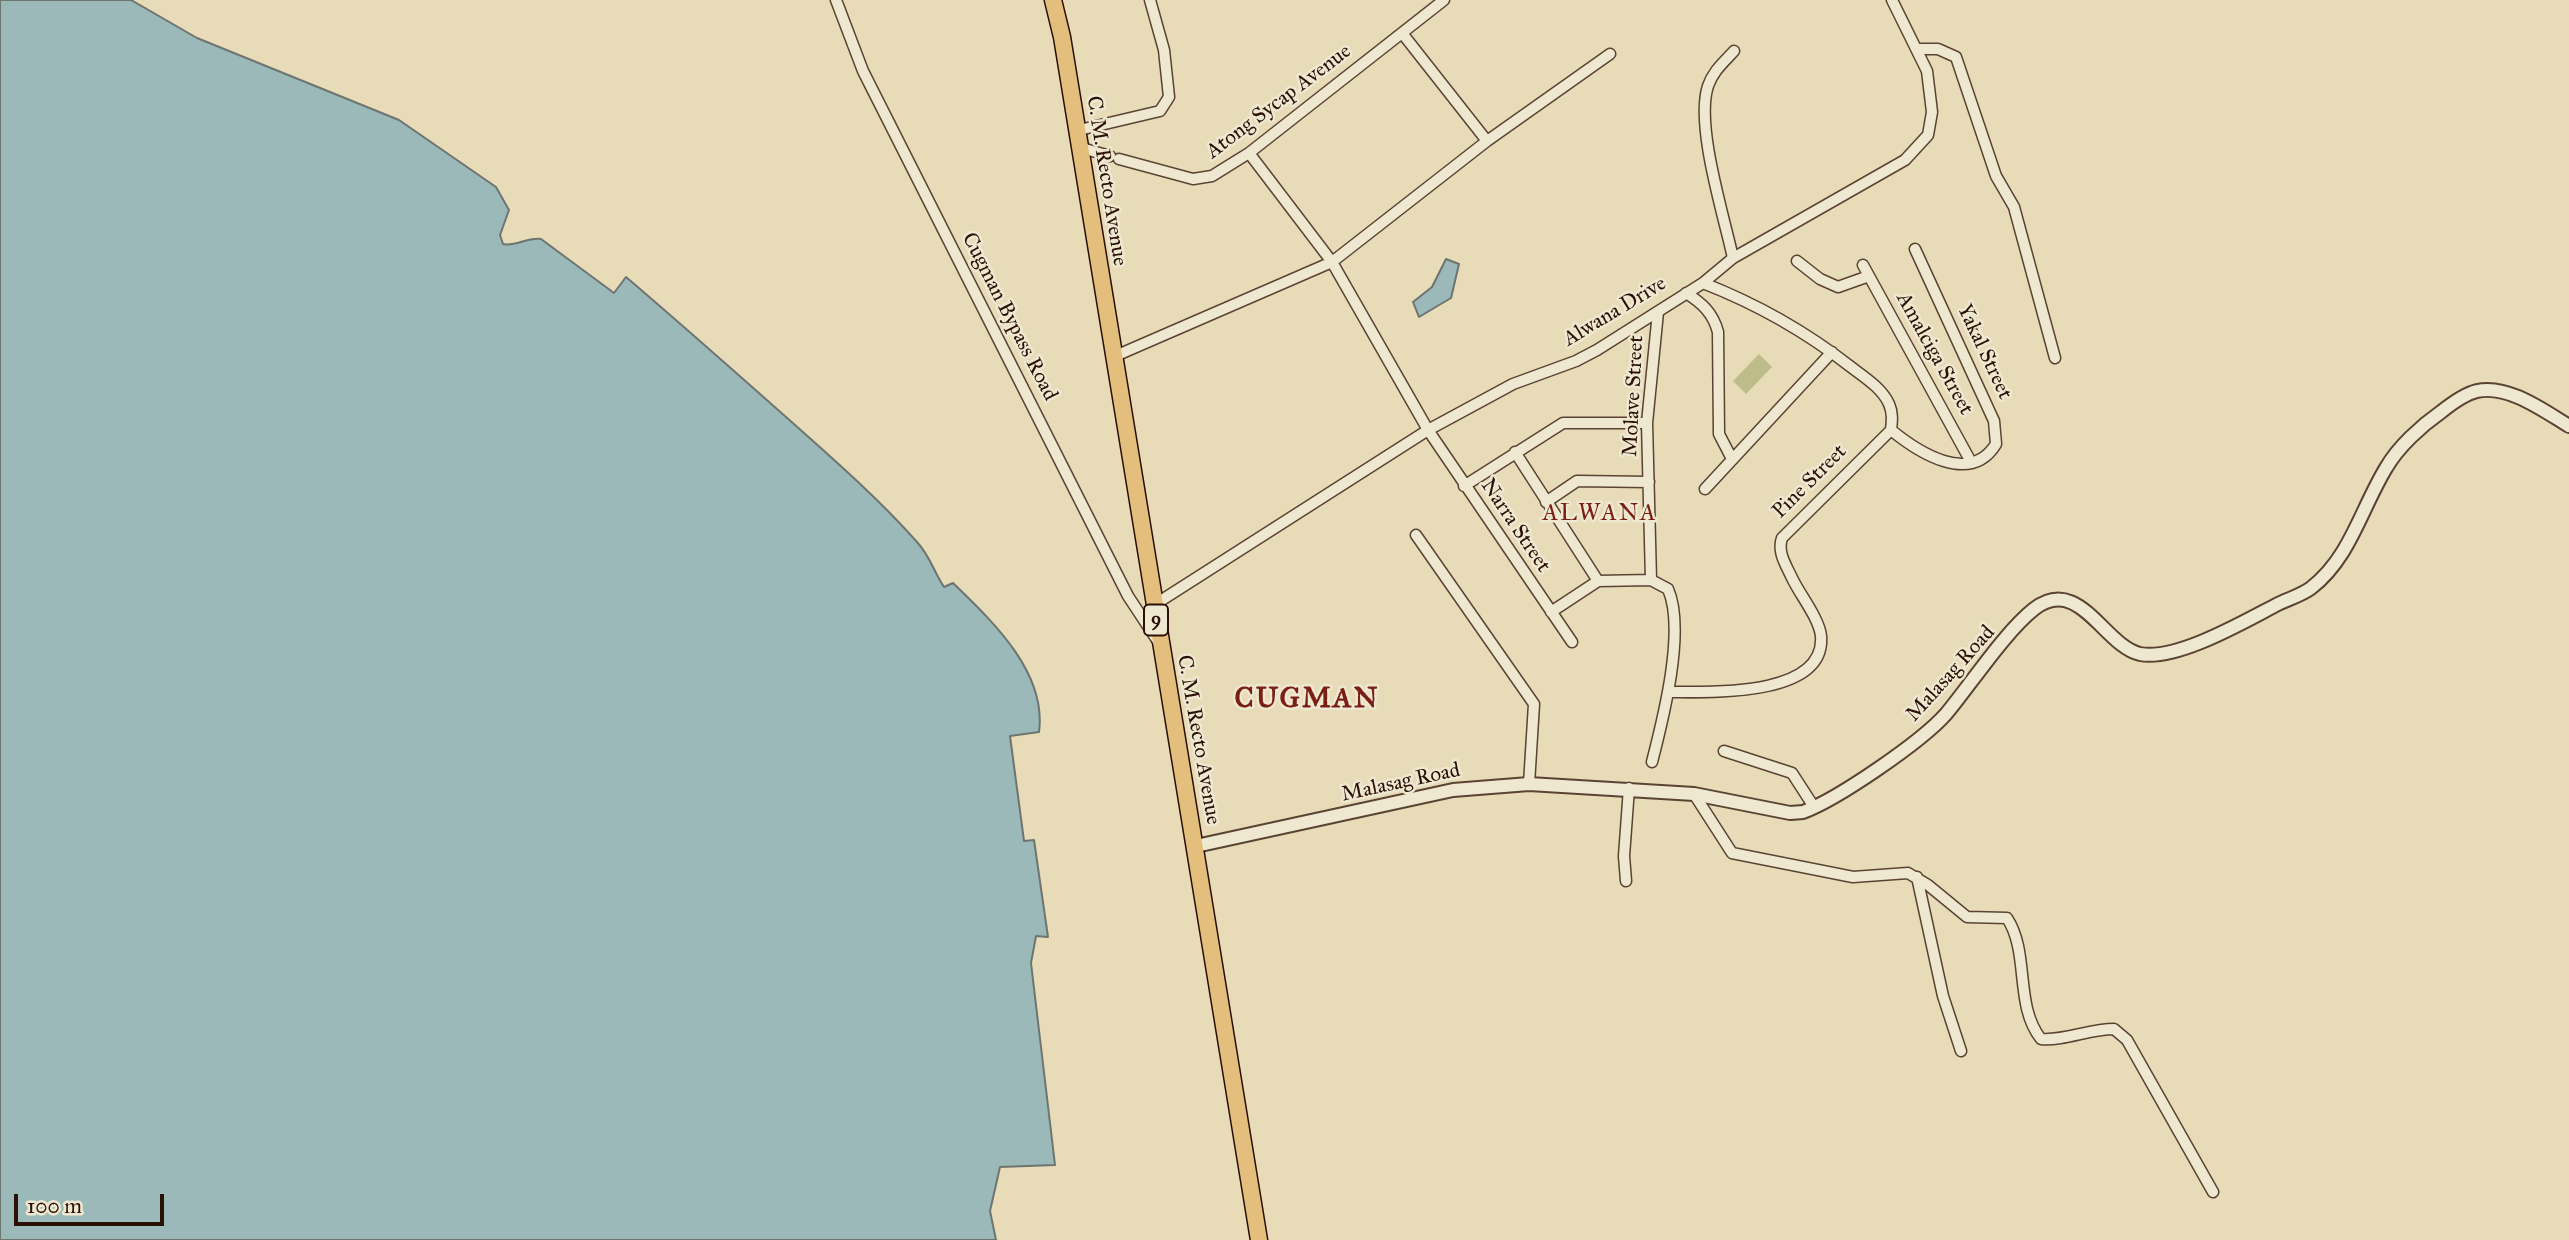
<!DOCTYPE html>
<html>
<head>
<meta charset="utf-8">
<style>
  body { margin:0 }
  #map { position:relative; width:2569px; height:1240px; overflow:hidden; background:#e7dbb8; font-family:"IM FELL Great Primer",serif }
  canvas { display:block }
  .scale { position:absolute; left:14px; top:1194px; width:150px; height:32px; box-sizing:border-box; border:4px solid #2b1005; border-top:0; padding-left:9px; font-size:21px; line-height:24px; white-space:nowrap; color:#2b1005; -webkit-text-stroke:5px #efe8d1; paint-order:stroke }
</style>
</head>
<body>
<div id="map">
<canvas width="2569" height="1240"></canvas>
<div class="scale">100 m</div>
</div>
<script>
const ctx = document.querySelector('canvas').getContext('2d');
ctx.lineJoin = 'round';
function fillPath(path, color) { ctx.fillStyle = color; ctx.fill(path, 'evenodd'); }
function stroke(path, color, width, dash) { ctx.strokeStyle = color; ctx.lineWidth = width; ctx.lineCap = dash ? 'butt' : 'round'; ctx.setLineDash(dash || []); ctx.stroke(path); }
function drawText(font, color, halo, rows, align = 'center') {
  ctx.font = font + ' "IM FELL Great Primer",serif'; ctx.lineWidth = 5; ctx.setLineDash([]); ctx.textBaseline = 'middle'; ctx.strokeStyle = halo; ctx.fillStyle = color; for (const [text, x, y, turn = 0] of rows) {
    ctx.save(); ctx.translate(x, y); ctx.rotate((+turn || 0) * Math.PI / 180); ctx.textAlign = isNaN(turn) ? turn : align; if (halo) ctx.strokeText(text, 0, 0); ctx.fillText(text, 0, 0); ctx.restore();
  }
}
fillPath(new Path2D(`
  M1759,354L1772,367L1746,394L1733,381Z`), '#bebd89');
const water = new Path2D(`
  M0,0H131L197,38L399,120L496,187L509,210L500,235L503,244C515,247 527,237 541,239L614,293L626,277C680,323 733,370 786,417C831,457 877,497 917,542C930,556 934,572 944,587L953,583C992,621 1047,672 1039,732L1010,736L1024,841L1034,840L1048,937L1036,936L1031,963L1055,1165L1000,1167L990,1211L996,1240H0Z
  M1446,259L1459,264L1451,298L1419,317L1413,302L1432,287Z`);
fillPath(water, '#9ab9b8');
stroke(water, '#6e7570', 2);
const minor = new Path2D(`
  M836,0L863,71L1128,596L1159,643
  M1402,33L1487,141
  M1918,49H1938L1956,57L1996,176L2014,207L2055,358
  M1075,131L1160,111L1169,97L1164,50L1150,0
  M1078,147L1110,156
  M1249,153L1332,262L1428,430L1572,642
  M1119,159L1193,179L1212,176L1249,153L1444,0
  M1733,258C1724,216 1695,125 1708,86C1713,71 1724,62 1734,51
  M1797,261L1820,279L1838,287L1869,276
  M1863,265L1971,462
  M1686,293C1702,303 1713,313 1718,332L1719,434L1732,459
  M1113,357L1332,262L1487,141L1610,54
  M1891,430C1918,452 1970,486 1996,444L1994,421L1915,249
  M1515,452L1598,581
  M1464,486L1563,423H1647
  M1705,489L1832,352
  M1546,502L1577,481L1649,482
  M1416,535L1534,704L1529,784
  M1154,605L1428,430L1513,384L1576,361L1597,350L1703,283L1733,258L1905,160L1928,135L1932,112L1927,71L1892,0
  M1551,612L1598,581L1651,580
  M1669,692C1706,692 1826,698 1821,636C1819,618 1800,595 1792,578C1786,565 1777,552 1782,538L1891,430C1892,421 1893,413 1889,404C1882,388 1864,377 1851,367C1805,331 1757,304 1703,283
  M1724,751L1792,773L1814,807
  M1652,762C1663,719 1686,630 1668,589L1651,580L1647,423L1658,312
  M1694,794L1732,853L1853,877L1908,873L1928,885L1967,917L2007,918C2030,953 2014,1005 2041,1039C2065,1041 2089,1029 2114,1029L2127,1040L2213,1192
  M1917,877L1943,996L1961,1051
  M1626,881L1624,856L1629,788`);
const tertiary = new Path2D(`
  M1196,846L1453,790L1529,784L1694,794L1790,813L1803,812C1838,799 1921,742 1946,714C1971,684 2005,632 2034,609C2079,574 2104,646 2140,654C2177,661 2245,621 2278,604C2288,599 2302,595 2311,588C2350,558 2361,509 2386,468C2398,447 2421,426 2441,412C2451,404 2464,394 2477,391C2508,384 2544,411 2569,426`);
const trunk = new Path2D(`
  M1053,0L1062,37L1259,1240`);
stroke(minor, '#5a4332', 13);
stroke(tertiary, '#5a4332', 16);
stroke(trunk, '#2b1005', 19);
stroke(minor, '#efe8d1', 10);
stroke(tertiary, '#efe8d1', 12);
stroke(trunk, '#e4be7c', 16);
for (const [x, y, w] of [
  [1156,620,24]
]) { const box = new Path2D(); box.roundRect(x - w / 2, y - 15.5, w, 31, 5); ctx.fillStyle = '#efe8d1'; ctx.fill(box); stroke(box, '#2b1005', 2); }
drawText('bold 19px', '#2b1005', null, [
  ["9",1156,620]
]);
drawText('21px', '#2b1005', '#efe8d1', [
  ["Atong Sycap Avenue",1279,102,-37],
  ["C. M. Recto Avenue",1106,181,81],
  ["Alwana Drive",1615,312,-31],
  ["Cugman Bypass Road",1009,317,63],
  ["Yakal Street",1984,352,65],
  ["Amalciga Street",1934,354,61],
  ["Molave Street",1634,396,-87],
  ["Pine Street",1810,482,-45],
  ["Narra Street",1515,526,56],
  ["Malasag Road",1951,674,-48],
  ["C. M. Recto Avenue",1198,740,80],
  ["Malasag Road",1401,783,-12]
]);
ctx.letterSpacing = '2px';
drawText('23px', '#7a1f14', '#efe8d1', [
  ["ALWANA",1600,514]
]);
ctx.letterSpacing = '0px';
ctx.letterSpacing = '2px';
drawText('bold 28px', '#7a1f14', '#efe8d1', [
  ["CUGMAN",1307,700]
]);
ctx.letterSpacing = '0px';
</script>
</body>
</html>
